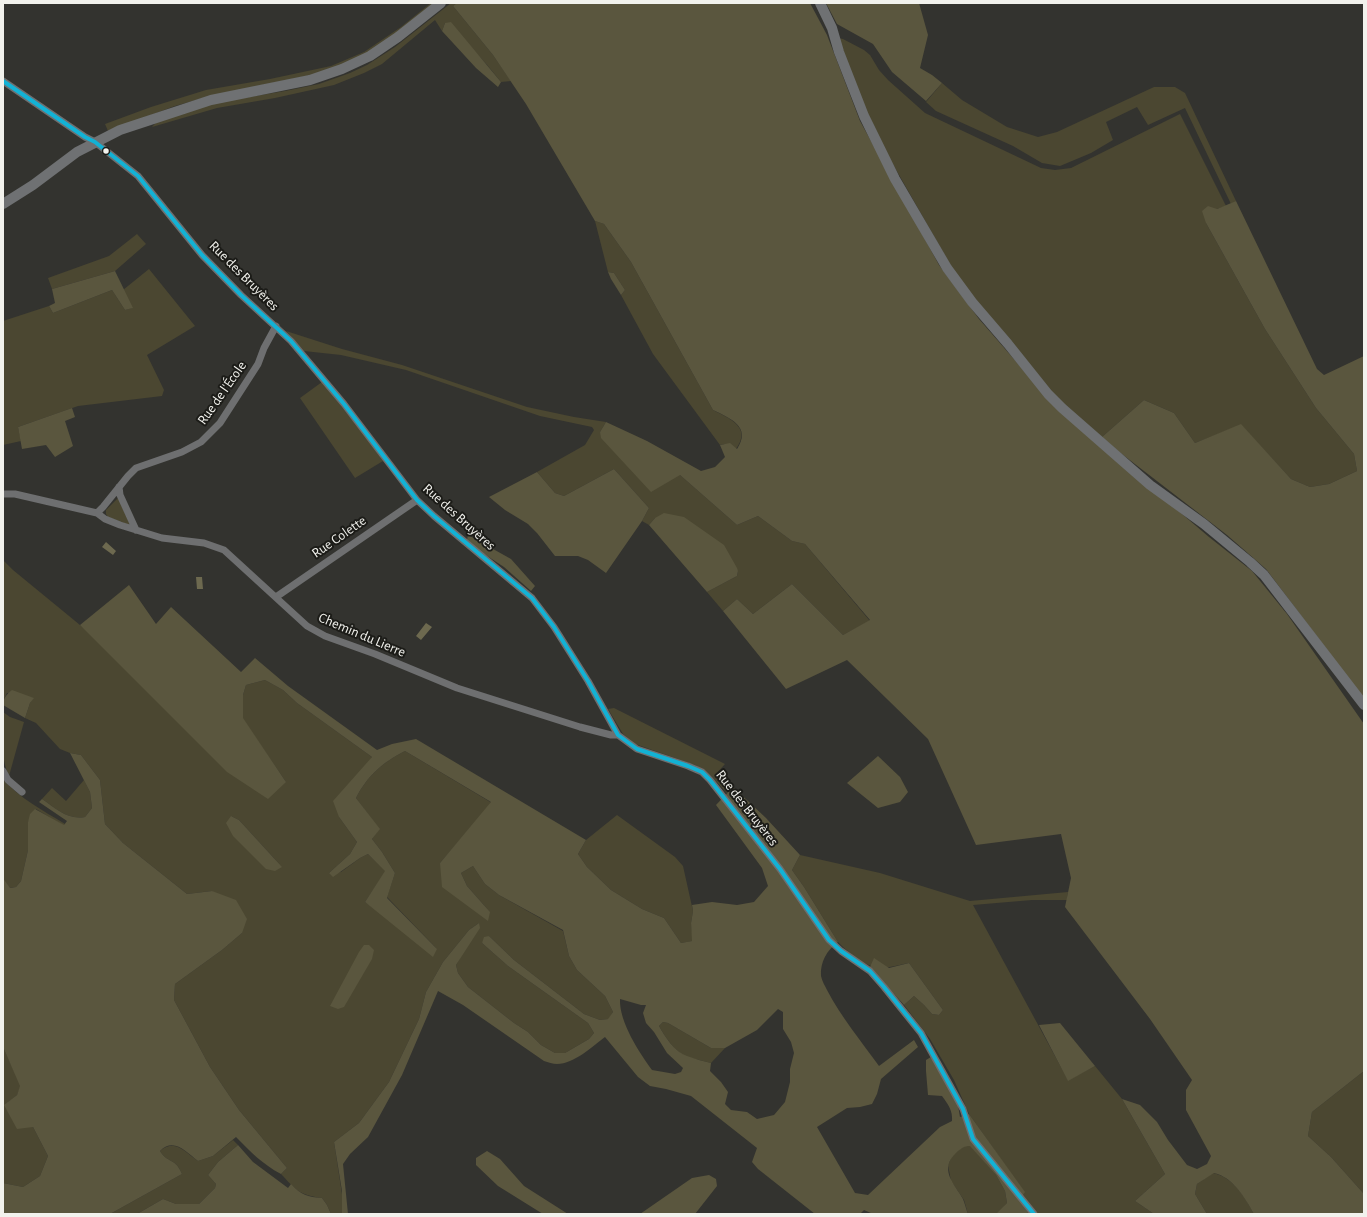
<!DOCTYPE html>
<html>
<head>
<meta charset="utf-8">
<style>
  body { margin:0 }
  #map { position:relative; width:1367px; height:1217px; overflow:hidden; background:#33332f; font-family:"Alegreya Sans",sans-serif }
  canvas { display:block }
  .frame { position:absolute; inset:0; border:4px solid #f2f2ed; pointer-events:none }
</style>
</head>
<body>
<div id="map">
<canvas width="1367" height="1217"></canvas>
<div class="frame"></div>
</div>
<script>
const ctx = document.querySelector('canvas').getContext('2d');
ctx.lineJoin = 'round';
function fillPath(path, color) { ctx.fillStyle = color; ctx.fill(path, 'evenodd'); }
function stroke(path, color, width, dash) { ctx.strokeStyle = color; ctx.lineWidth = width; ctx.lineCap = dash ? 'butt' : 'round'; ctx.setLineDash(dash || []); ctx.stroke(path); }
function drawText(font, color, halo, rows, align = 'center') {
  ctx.font = font + ' "Alegreya Sans",sans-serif'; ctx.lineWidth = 4; ctx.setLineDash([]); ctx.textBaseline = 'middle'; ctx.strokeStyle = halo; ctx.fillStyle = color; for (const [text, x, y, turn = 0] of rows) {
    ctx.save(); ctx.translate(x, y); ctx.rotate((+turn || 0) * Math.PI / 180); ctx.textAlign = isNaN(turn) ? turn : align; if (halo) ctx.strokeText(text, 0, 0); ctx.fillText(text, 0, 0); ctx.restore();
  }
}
fillPath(new Path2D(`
  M431,3H438L392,40L336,70L210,96L175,106L108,131L105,124L151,107L206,90L270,79L331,66L364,52L401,27Z
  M451,3H457L453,6L493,55L511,81L501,82C484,60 466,41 445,23L442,31L435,20L382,64L364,73L334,85L275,98L217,108L152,127L160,118L225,101L285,91L319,84L350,73L367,65L395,47Z
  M838,38L843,39L864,50L870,55L879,70L888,80L925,113L1041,168L1055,170L1071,168L1180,114L1226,206L1217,209L1206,223L1265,329L1316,408L1354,454L1357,471L1329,484L1310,487L1291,479L1241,425L1195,443L1174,413L1144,400L1102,437L1054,396L980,307L952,268L886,152L863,105Z
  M942,83L962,100L1007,127L1038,137L1057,132L1154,87H1175L1185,93L1236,201L1231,204L1185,108L1148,125L1137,107L1106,122L1113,140L1091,153L1060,166L1042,163L1013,146L936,111L926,102Z
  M595,221L604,224L631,262L713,410C730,419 752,427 736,449L724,444L720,445L653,354L621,295L625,290L614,273L608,272Z
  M137,234L146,244L115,271L52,289L48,278L109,256Z
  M149,269L195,326L147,355L164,390L162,396L78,406L18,427L21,441L3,445V321L49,306L53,313L112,290L125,310L132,308L123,290Z
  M286,331L342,349L402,365L527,407L574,417L606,422L600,432L680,475L737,525L758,516L792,541L805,544L870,621L843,635L792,584L753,614L737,599L723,611L707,592L737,576L738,571L655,518L649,525L642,521L649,508L614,469L564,496L555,493L537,472L585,445L594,430L592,427L540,416L406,370L341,355L304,351Z
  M322,382L373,446L383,461L355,478L300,398Z
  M118,498L130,524L129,525L108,517L106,514V510Z
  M3,560L13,570L80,625L286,782L242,718L243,695L246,685L265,680L283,690L297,703L372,757L339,817L357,842L350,854L329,873L341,872L360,858L368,854L386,871L365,902L437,949L387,897L395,873L382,852L372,839L379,829L356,798C368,775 382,763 405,751L492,803L440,863L490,912L467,886L461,873L473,866L485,884L499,895L563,931L569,956L577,970L605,996L613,1012L609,1019L600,1020L584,1014L514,960L489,936L482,943L508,966L588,1023L594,1033L589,1039L565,1053H555L541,1045L528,1032L514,1023L468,987L458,973L456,965L479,923L469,930L443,962L426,992L419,1019L389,1082L359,1123L334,1142L342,1194V1214H331L327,1205L322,1198C299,1195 296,1190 281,1174L287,1168L239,1110L210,1067L174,1000L175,984L222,950L242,933L212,891L187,894L123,843L105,824L100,780L81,755L70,753L60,749L36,723L25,718L30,703L33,698L7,693L3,701ZM231,816L239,820L282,867Z
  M614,708L725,764L715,775L733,787L727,793L711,776L695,765L635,744L623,734L608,709Z
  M3,712L10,717L24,722L9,776C0,757 3,732 3,712Z
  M3,779C19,798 44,811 65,824L64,826L36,809L28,822V850L21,881L16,887L9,888L3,878Z
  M84,780L90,792L92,808L85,817C67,820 57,809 42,799L52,788L66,801Z
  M617,815L675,857L683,866L693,911L691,923L693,941L681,943L664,918L642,909L611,890L587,867L578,854L586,840Z
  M800,855L880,873L970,901L1068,892L1067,900H1032L973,905L1068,1080L1095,1066L1122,1099L1165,1174L1135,1201L1154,1214H1029L1020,1199L1024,1192L969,1114L954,1080L930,1039L904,1005L914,996L924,1005L932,1014L939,1015L943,1010L909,963C902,964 897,966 890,967C870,972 851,955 838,942L804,887L792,870Z
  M663,1022L668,1023L711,1048H725L711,1063C703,1061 695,1059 687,1057C675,1052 665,1037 659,1026Z
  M3,1047L21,1086L17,1095L5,1105L33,1127L48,1156L40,1176L23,1187L3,1183Z
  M1364,1071V1194L1331,1157L1308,1136L1312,1112Z
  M233,1140L238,1145L218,1162L208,1175L216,1184L215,1188L199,1204H176L163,1199L137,1214H110L182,1174C176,1158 167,1163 160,1151C175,1138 185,1152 198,1161L213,1156Z
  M963,1146H971L996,1175L1005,1191L1007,1203L998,1214H968L964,1200L951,1181L948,1165L952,1156Z
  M1213,1173C1233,1177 1245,1197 1254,1214H1207L1195,1194L1197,1184Z`), '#4b4731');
fillPath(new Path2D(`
  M457,3H810L827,35L860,121L939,265L979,319L1053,404L1209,537L1252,571L1287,614L1364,724V1071L1312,1112L1308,1136L1331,1157L1364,1194V1214H1254C1245,1198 1233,1177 1214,1173L1197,1184L1195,1194L1207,1214H1154L1135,1201L1165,1174L1122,1099L1140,1105L1157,1122L1168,1140L1187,1165L1197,1169L1207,1164L1211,1156L1186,1110V1090L1192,1080L1150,1019L1065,907L1071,878L1061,834L976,845L928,739L847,660L786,689L723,611L737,599L753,614L792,584L843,635L870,620L805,544L792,541L758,516L737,525L680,475L651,492L601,438L600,432L606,422L647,441L701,471L715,467L725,457L720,445L730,443L737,449C752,427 730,418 713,410L631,262L604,224L595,221L526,104L493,55L453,6Z
  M826,3H919L928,35L920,68L932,75L942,83L926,101L892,72L873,44L837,24Z
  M451,22L501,82L498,87L476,68L442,31L445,23Z
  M1236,201L1317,369L1324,375L1364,356V699L1266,569L1227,535L1118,451L1102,437L1144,400L1174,413L1195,443L1241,424L1291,479L1310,487L1329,484L1357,471L1354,454L1316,408L1265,329L1206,223L1202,211L1208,206L1217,209Z
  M115,271L133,308L125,310L112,290L53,313L49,306L55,303L52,289Z
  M608,272L614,273L625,290L621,295L611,279Z
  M72,408L75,417L65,421L73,446L55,457L46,445L22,449L18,427Z
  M614,469L649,508L642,521L606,573L588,560L578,556H555L537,533L528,524L505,510L489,497L537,472L555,493L564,496Z
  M664,513L684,517L724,545L737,568L738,571L737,576L707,592L649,525L655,518Z
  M468,535L511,559L535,586L531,591L504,567L478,550L467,540Z
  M129,585L156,624L171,607L241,672L255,658L288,686L377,750L392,744L416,739L586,840L578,854L587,867L611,890L642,909L664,918L681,943L692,941L691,923L693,911L692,905L712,902L737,905L754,902L768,886L762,868L716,805L733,787L766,818L800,855L792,870L804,887L838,942C827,950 820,962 821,976C822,981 825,986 827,990C841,1017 861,1041 879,1066L914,1040L918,1047L881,1079L877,1094L872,1104L860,1107L847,1108L817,1127L855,1193L868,1195L940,1127L952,1121C953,1111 948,1104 942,1096L928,1095L926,1071V1060L931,1057L957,1099L960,1117L969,1114L1025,1192L1020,1199L1029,1214H996L1007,1203L1005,1191L996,1175L970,1146C964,1146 962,1148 957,1152C938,1169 954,1183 963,1199C965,1204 966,1209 968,1214H873L864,1210L860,1214H815L758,1169L752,1162L757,1148L691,1096L666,1089L650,1086L638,1077L605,1037C593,1046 574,1064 557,1064C553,1064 548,1062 544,1061L463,1005L438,991L402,1075L368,1137L350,1154L343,1164L348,1214H342V1191L334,1142L359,1123L389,1082L419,1019L426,992L443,962L469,930L479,923L480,928L456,965L458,973L468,987L514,1023L528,1032L541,1045L555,1053H565L589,1039L594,1033L588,1023L508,966L482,943L484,937L489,936L514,960L584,1014L600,1020L608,1019L613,1012L605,996L577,970L569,956L563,930L499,895L485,884L473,866L461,873L467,886L490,912L488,921L442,887L440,863L491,802L405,751C382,763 368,775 356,798L380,829L372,839L382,852L395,873L387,898L437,949L433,957L365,902L385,871L368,854L360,858L333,877L329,873L350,854L357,842L339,817L333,801L372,757L297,703L283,690L265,680L246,685L243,695V718L286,782L268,799L227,772L80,625ZM620,999L641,1005H646L643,1013L646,1023L654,1032L667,1053L683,1068L681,1072L675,1074L652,1070C639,1052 619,1022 620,999ZM778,1009L783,1012V1029L791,1042L794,1053L790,1069V1082L785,1102L774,1115L757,1119L747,1112L731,1110L725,1104L728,1092L721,1082L710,1071L711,1063C703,1061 695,1059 687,1056C675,1052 665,1037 659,1026L663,1022L668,1023L711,1048H725L757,1030Z
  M12,690L34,698L30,703L25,718L3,705C3,698 7,694 12,690Z
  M70,753L81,755L100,780L105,824L123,843L187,894L212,891L236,900L247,919L242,933L222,950L175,984L174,1000L210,1067L239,1110L287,1168L281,1174C262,1164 251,1152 236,1137L213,1156L198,1161C186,1152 174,1137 160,1151C167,1163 176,1158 182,1174L110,1214H3V1183L23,1187L40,1176L48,1156L33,1127L17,1129L4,1105L17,1095L20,1086L3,1047V878L10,888L16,887L21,881L28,850V822L30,814L35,809L64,825L67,821L39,802L42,799C57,809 67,820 85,817L92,808L90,792Z
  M878,756L900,777L908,792L900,802L878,808L847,783Z
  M231,816L239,820L282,867L275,871L266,869L233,836L226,823Z
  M364,945H369L374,950L372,959L344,1007L338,1009L330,1006L359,952Z
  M874,958L889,968L909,963L943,1010L939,1015L932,1014L924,1005L914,996L904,1005L870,967Z
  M1060,1023L1095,1066L1068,1081L1039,1025Z
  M238,1145L253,1162L288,1188L291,1184C301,1195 308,1197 322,1198L327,1205L331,1214H137L163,1199L176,1204H199L215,1188L216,1184L208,1175L218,1162Z
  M487,1151L500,1159L524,1186L568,1214H543L498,1186L476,1165V1158Z
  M709,1175L716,1179L717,1186L695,1214H640L692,1178Z`), '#5a563e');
fillPath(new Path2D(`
  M106,542L116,551L113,555L102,547Z
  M196,577H202L203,589H197Z
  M426,623L432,627L421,640L416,636Z`), '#6d694f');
stroke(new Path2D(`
  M3,81L85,137L95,142L138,176L202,255L241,295L291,341L344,404L417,500L434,516L532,598L554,627L588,681L618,735L637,749L688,766L702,772L710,780L780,869L829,940L841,951L870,971L884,987L921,1033L963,1109L973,1139L1034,1214
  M119,487L120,495L136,530
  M3,494H15L97,513L103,507L128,476L136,468L182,452L201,442L220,423L258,364L264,348L276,326
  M97,513L105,519L120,525L162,538L204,543L224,550L307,626L325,636L375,654L457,688L580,727L611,735H618
  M276,597L417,500
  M3,771L8,780L22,792`), '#6e6f70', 7);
stroke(new Path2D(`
  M820,3L832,28L839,52L864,116L895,179L947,268L972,302L1008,344L1048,394L1062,408L1150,485L1204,524L1250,562L1264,575L1364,705
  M3,204L33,185L77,152L120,130L211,100L310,80L342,69L370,56L398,37L441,3`), '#6f7173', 10);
stroke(new Path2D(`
  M3,81L85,137L95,142L138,176L202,255L241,295L291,341L344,404L417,500L434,516L532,598L554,627L588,681L618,735L637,749L688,766L702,772L710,780L780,869L829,940L841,951L870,971L884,987L921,1033L963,1109L973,1139L1034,1214`), '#13b2d5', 4);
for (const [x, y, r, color] of [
  [106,151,3.5,"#f2f2ed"]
]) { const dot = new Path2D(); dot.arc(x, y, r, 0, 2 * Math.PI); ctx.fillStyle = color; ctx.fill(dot); stroke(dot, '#1c1c18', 1.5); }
drawText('14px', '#f2f2ed', '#1c1c18', [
  ["Rue des Bruyères",244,276,45],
  ["Rue de l'École",222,393,-55],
  ["Rue des Bruyères",459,517,42],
  ["Rue Colette",339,537,-35],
  ["Chemin du Lierre",362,635,23],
  ["Rue des Bruyères",747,808,52]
]);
</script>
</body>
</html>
